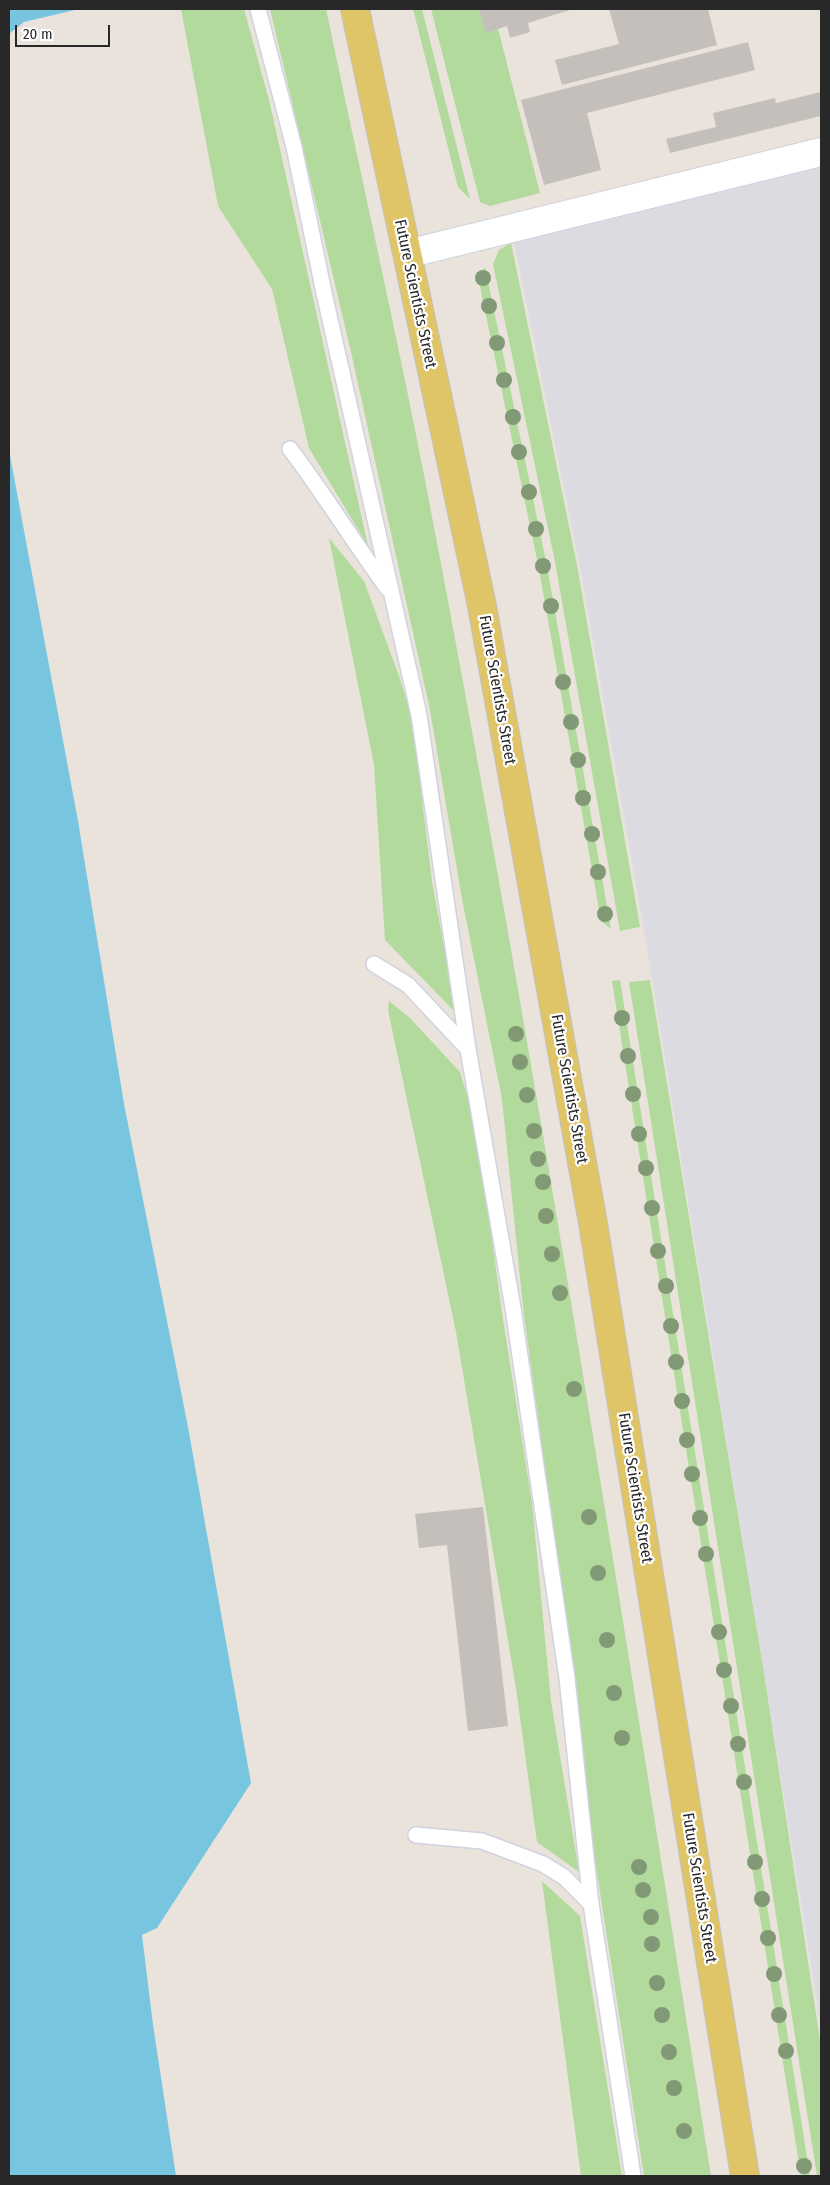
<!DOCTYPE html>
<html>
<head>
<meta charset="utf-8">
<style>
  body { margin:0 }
  #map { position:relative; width:830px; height:2185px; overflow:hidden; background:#e9e3db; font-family:"Fira Sans Condensed",sans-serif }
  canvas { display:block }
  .frame { position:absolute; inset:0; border:10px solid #282828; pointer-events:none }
  .scale { position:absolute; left:15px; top:25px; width:95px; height:22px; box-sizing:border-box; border:2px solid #282828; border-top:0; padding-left:6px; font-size:15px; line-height:18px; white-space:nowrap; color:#282828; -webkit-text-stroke:4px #fff; paint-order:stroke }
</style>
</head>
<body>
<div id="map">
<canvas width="830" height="2185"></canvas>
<div class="frame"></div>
<div class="scale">20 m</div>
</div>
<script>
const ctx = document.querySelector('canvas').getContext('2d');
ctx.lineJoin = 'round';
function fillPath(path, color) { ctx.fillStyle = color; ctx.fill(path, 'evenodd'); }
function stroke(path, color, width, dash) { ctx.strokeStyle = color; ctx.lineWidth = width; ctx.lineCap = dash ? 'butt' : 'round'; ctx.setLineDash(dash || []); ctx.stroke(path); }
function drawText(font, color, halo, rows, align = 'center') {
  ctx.font = font + ' "Fira Sans Condensed",sans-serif'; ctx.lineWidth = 4.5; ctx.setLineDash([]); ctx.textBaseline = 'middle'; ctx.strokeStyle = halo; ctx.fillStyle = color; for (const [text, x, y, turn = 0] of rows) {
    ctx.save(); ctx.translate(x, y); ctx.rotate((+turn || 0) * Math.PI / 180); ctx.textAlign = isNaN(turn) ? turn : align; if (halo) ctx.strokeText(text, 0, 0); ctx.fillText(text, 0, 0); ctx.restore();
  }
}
fillPath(new Path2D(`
  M821,167V2026L646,941L580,567L514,242Z`), '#dddbe2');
fillPath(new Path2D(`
  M181,9H244L270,104L368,546L309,448L272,289L218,206Z
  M270,9H326C359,167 395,326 426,485C534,1047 622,1612 711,2176H644L589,1821L573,1676L523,1307L502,1099L462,899L430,710L351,352Z
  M413,9H422L470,199L458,187Z
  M431,9H493L540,193L490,206L480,202Z
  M511,243L577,565L640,927L620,931L555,562L493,264L499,250Z
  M485,267L547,566L611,929L601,921L539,569L478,277Z
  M329,538L364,581L399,676L412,718L432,881L456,1013L385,940L374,765Z
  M620,980L810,2176H801L612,981Z
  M650,980L764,1673L821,2047V2176H817L629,982Z
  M389,1001L410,1018L460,1072L476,1123L502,1313L532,1503L551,1701L579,1872L537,1842L516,1688L456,1332L388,1010Z
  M542,1881L580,1916L622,2176H581Z`), '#b2da9d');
fillPath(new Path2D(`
  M9,9H79L24,22L9,34Z
  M9,450L78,821L124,1104L188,1427L251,1783L157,1928L142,1935L153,2025L176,2176H9Z`), '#78c5e0');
fillPath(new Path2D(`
  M479,9H573L528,23L530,32L510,38L507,26L486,33Z
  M609,9H708L717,45L562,85L555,60L619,44Z
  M748,42L755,70L587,113L601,170L544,185L521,100Z
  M821,92V116L670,153L666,139L716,127L713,113L775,98L776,103Z
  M483,1507L508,1726L468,1731L447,1545L419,1548L415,1514Z`), '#c4bfba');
const service = new Path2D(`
  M258,9L294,147L324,293L419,715L468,1049L513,1308L567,1678L591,1904L633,2176
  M290,449C325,495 354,543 388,589
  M374,964L408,985L468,1049
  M416,1835L482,1841L543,1864L564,1877L591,1904`);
const tertiary = new Path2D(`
  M407,254L821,152`);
const primary = new Path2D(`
  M355,9L482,606L593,1223L745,2176`);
stroke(service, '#d0d3df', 18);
stroke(tertiary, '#d0d3df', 30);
stroke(primary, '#c3c3c3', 30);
stroke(service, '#fff', 15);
stroke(tertiary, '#fff', 28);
stroke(primary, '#e0c468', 28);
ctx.fillStyle = '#829975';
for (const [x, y] of [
  [483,278],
  [489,306],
  [497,343],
  [504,380],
  [513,417],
  [519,452],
  [529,492],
  [536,529],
  [543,566],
  [551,606],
  [563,682],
  [571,722],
  [578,760],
  [583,798],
  [592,834],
  [598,872],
  [605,914],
  [622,1018],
  [516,1034],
  [628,1056],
  [520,1062],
  [633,1094],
  [527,1095],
  [534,1131],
  [639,1134],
  [538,1159],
  [646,1168],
  [543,1182],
  [652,1208],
  [546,1216],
  [658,1251],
  [552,1254],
  [666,1286],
  [560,1293],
  [671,1326],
  [676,1362],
  [574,1389],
  [682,1401],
  [687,1440],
  [692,1474],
  [589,1517],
  [700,1518],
  [706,1554],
  [598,1573],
  [719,1632],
  [607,1640],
  [724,1670],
  [614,1693],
  [731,1706],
  [622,1738],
  [738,1744],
  [744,1782],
  [755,1862],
  [639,1867],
  [643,1890],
  [762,1899],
  [651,1917],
  [768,1938],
  [652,1944],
  [774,1974],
  [657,1983],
  [662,2015],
  [779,2015],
  [786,2051],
  [669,2052],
  [674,2088],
  [684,2131],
  [804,2166]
]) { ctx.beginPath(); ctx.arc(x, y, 8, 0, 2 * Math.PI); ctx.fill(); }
drawText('16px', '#282828', '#fff', [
  ["Future Scientists Street",415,294,78],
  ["Future Scientists Street",497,690,80],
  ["Future Scientists Street",569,1089,80],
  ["Future Scientists Street",635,1488,81],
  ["Future Scientists Street",699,1888,81]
]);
</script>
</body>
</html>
